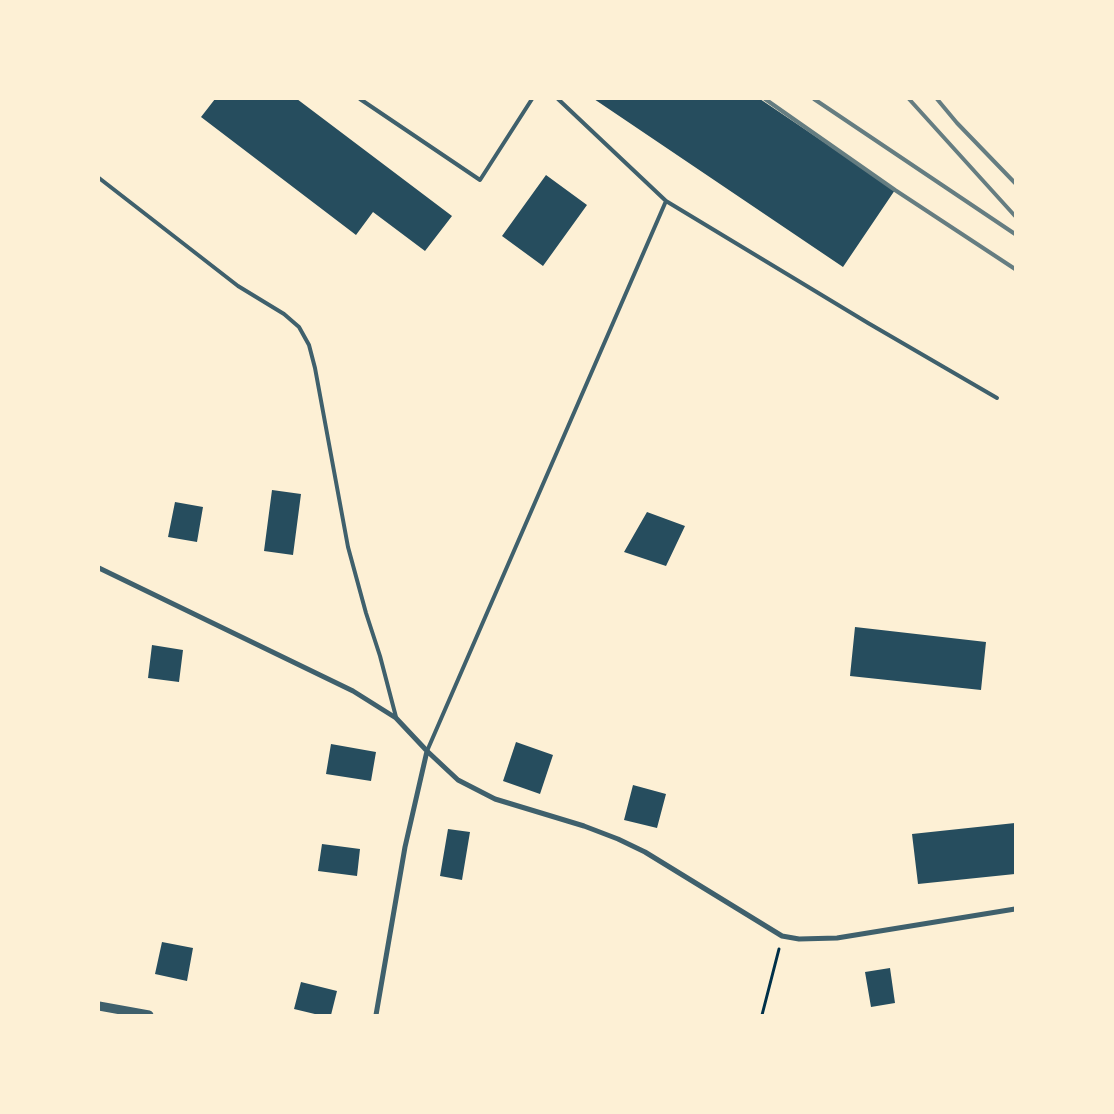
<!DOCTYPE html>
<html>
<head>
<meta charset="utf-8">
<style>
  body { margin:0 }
  #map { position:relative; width:1114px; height:1114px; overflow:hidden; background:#fdf0d5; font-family:Spectral,serif }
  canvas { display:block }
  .frame { position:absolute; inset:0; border:100px solid #fdf0d5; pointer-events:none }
</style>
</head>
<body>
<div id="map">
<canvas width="1114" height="1114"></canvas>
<div class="frame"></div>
</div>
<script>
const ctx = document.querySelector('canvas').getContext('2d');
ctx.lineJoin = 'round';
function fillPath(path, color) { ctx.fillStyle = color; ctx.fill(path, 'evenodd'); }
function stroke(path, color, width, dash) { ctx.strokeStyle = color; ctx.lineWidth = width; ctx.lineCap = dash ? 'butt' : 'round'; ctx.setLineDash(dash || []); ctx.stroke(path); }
fillPath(new Path2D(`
  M215,99H297L452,216L425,251L373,212L356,235L201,117Z
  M594,99H760L895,190L843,267Z
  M546,175L587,205L543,266L502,236Z
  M272,490L301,494L293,555L264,551Z
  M175,502L203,507L197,542L168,537Z
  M647,512L685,526L666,566L624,552Z
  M855,627L986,642L981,690L850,676Z
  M152,645L183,650L179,682L148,678Z
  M516,742L553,755L540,794L503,781Z
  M331,744L376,752L371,781L326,774Z
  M633,785L666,794L657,828L624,820Z
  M1015,823V874L918,884L912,834Z
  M448,829L470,832L462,880L440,876Z
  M322,844L360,849L357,876L318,871Z
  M162,942L193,948L187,981L155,974Z
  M890,968L895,1003L871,1007L865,972Z
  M301,982L337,991L331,1015H319L294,1009Z`), '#264d5e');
stroke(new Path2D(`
  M762,1015L779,949`), '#003049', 3);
stroke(new Path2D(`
  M360,99L480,180L532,99
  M558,99L666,201L868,323L997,398
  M99,178L238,286L284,314L299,327L309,345L315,368L348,547L366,613L380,656L396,717
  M427,751L666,201`), '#3f606c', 4);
stroke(new Path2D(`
  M99,568L353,691L396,718L427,751L458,780L495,799L584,826L618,839L645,852L782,936L799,939L837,938L1015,909
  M376,1015L405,847L427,751`), '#3f606c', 5);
stroke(new Path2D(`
  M99,1006L149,1015`), '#3f606c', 9);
stroke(new Path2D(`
  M765,99L895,190L1015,269
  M814,99L1015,234
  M909,99L1015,216
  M937,99L957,123L1015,183`), '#657d81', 4);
</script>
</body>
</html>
